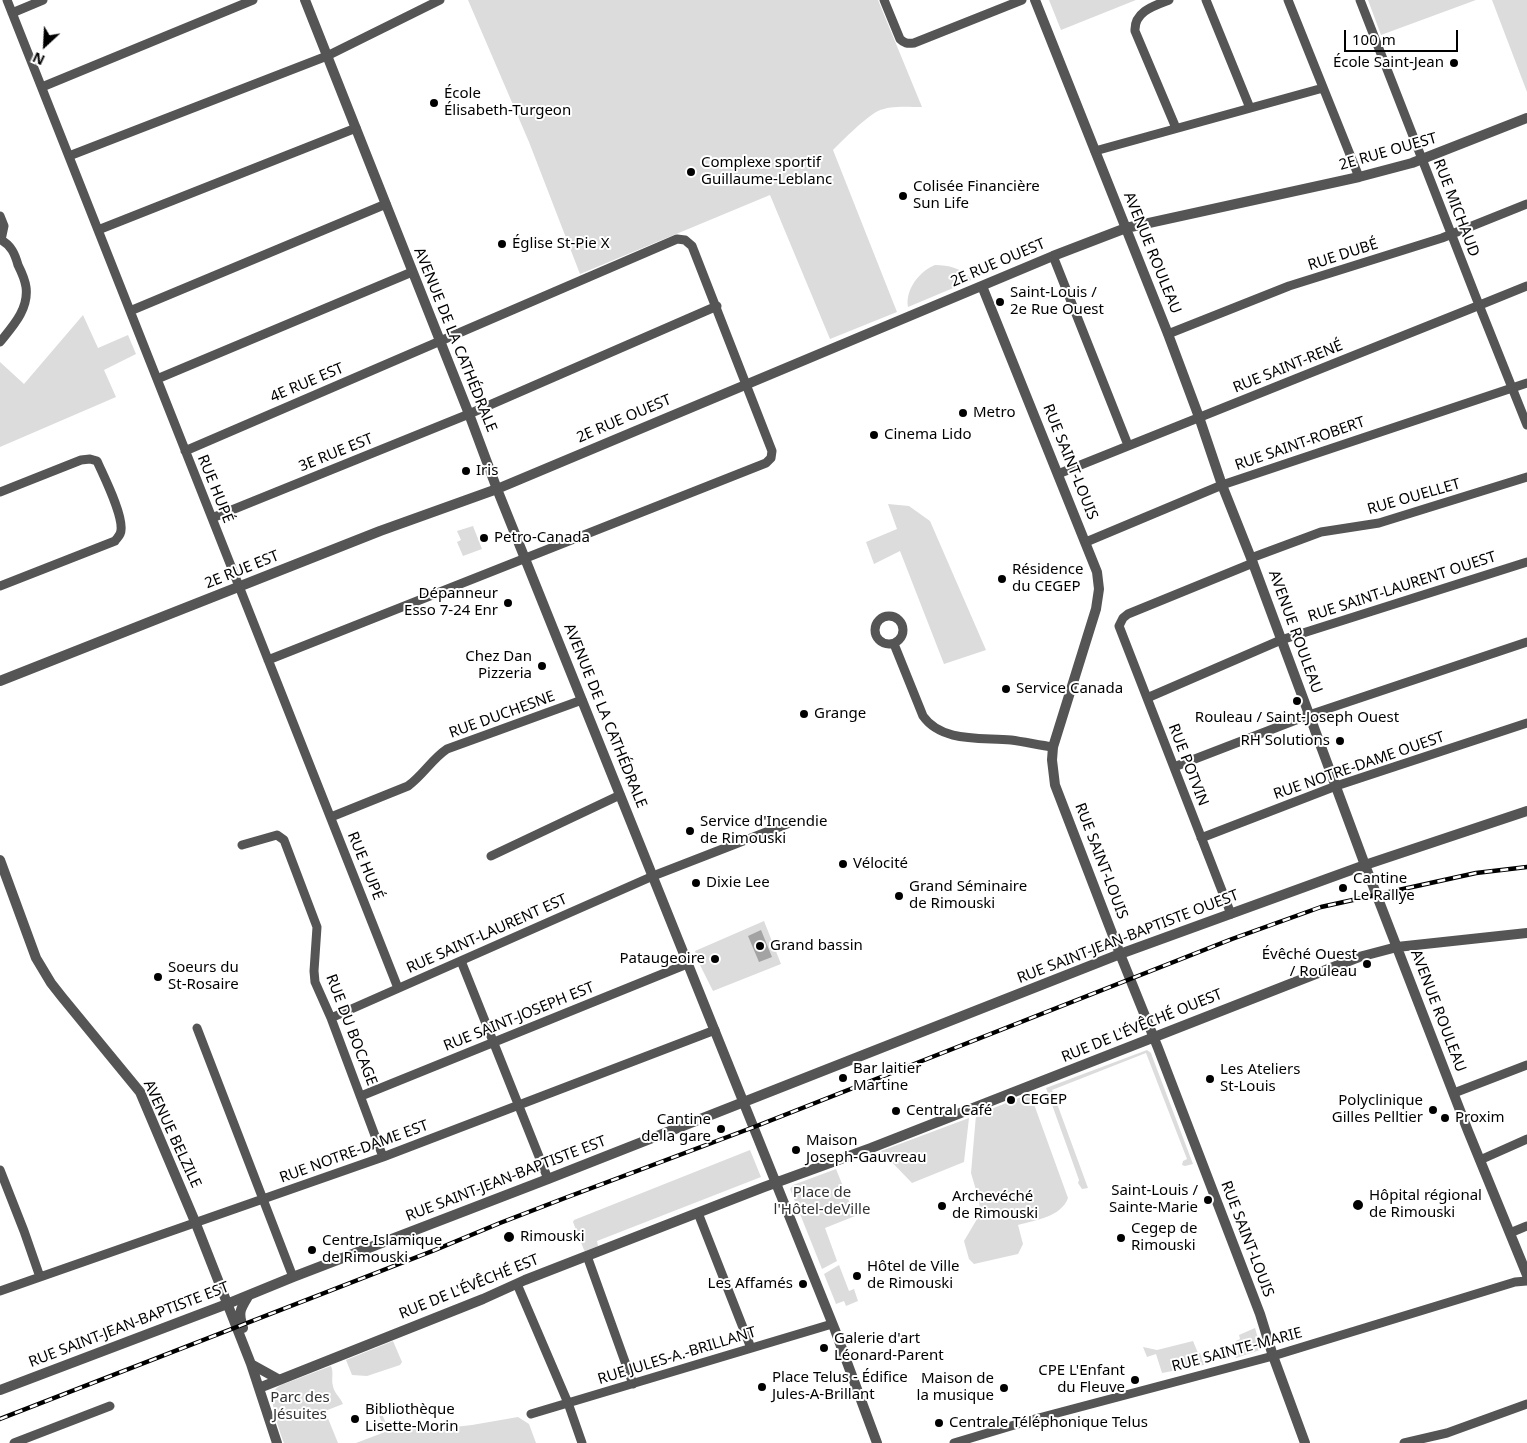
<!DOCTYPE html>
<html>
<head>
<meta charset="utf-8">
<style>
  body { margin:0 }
  #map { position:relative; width:1527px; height:1443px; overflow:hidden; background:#fff; font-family:"Noto Sans",sans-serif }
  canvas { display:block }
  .north { position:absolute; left:20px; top:20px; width:50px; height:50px; -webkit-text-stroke:4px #fff; paint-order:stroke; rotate:205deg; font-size:14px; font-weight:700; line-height:20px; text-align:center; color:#000 }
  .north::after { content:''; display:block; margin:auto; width:18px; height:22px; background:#000; clip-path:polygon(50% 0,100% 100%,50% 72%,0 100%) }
  .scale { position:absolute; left:1344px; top:30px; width:114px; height:22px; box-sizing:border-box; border:2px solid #000; border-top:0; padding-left:6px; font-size:15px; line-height:18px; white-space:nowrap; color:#000; -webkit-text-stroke:4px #fff; paint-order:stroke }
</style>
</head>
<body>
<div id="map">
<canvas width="1527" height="1443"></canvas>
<div class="north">N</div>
<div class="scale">100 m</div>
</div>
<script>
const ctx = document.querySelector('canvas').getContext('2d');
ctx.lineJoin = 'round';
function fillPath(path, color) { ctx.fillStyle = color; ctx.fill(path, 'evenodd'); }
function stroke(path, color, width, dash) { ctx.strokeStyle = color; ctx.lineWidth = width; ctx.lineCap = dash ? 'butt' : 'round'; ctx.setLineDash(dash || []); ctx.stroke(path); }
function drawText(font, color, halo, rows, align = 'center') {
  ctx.font = font + ' "Noto Sans",sans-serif'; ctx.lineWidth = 4; ctx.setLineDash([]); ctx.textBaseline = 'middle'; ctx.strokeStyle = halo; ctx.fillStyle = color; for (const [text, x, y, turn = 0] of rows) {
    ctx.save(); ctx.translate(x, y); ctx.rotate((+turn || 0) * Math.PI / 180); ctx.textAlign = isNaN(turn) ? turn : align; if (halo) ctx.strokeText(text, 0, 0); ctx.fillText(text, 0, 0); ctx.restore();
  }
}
fillPath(new Path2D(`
  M468,0H878L922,107C908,107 891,105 878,111C866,117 843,140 833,150L897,312L830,339L770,195L580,274L529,142Z
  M1049,0H1136L1061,30Z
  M1368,0H1476L1381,35Z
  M1492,0H1527V92Z
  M935,265C949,265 961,268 971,279L970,281L908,307C905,289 920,271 935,265Z
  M83,315L98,348L128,335L136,354L104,370L116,397L0,447V362L24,384Z
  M888,504L909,506L930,521L986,650L944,664L900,551L874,564L866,542L897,529Z
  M473,526L482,549L463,556L457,542L461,540L457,531Z
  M764,921L781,964L713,991L700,965L695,951Z
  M1147,1050L1151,1053L1152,1056L1193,1164L1185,1166L1182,1165L1183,1161L1187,1159L1146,1053L1052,1090L1088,1188L1082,1189L1078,1183L1079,1180L1046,1088Z
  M1029,1094L1031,1096L1068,1198C1061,1217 1036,1220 1018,1225L1023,1244L1018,1254L974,1264L969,1259L964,1241L980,1214L979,1200L971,1173L976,1115Z
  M969,1118L964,1162L912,1183L881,1151Z
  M750,1150L761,1177L597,1241L598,1246L585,1251L584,1250L573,1222L574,1220Z
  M836,1169L855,1216L825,1228L837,1261L822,1269L790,1189L793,1185Z
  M839,1265L849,1291L854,1289L858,1301L846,1306L844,1301L836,1304L824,1274Z
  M1255,1328L1260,1345V1350L1236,1358L1234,1355L1238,1351L1236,1341L1240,1339L1239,1335Z
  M393,1341L402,1362L400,1365L367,1376L352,1375L346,1360Z
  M1193,1341L1198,1353H1200L1204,1365L1162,1373L1156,1354L1147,1357L1143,1347L1157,1350Z
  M331,1366C334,1373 331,1379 333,1386C334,1393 340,1397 343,1404L325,1411L338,1443H284C280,1433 270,1404 273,1394C274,1390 277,1387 281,1385Z
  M382,1414C391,1439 404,1429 423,1422H425L428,1430L472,1425L518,1417L529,1424L536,1443H356L385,1432L379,1415Z`), '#dcdcdc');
fillPath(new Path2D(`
  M761,930L772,957L759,962L748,936Z`), '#a3a3a3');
stroke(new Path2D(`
  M7,0L398,988
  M884,0L900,39C904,43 907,44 914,43L1022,0
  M1169,0C1153,6 1134,12 1135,31L1176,128
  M1206,0L1250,108
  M1288,0L1359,177
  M1360,0L1479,305L1527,425
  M12,13L43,0
  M42,87L253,0
  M1095,151L1323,88
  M69,156L327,56L440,0
  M0,216L4,226L1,240
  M98,230L356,128
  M1053,256L1128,445
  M130,311L386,204
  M1168,334L1289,286L1442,238L1527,204
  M0,342C13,326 29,309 26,287C25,280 21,271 18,265C15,254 11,245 1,240
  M157,379L412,272
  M185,451L677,239L685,240L692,246L772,451L771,458L766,463L268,660
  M1058,474L1470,309L1527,286
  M0,492L81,460L90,459L97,461C104,477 123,514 121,530C121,535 118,537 115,541L0,586
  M212,518L469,414L717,306
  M1086,542L1222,485L1527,383
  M1251,558L1321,532L1379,523L1527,477
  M875 630a14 14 0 1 1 28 0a14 14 0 1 1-28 0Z
  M894,644L923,716C942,743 982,737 1011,740C1025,742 1039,745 1053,747
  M1147,698L1281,640L1527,562
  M1174,767L1309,715L1527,642
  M331,817L408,786C423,775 432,759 447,749L582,700
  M1201,838L1336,786L1527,723
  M242,845L277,835L284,840L317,927L314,971L315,982L331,1018L383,1157
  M491,856L620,795
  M1231,914L1119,626L1123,618L1128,614L1253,563
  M461,961L548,1179
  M331,1018L653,876L787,824
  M197,1028L293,1277
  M1454,1093L1527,1065
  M361,1096L687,964
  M1480,1160L1527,1139
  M0,1170L24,1231L40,1277
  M698,1213L751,1348
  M1510,1233L1527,1226
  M587,1256L633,1384
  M517,1284L568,1403L582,1443
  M0,1291L383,1157L715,1030
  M531,1414L832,1324
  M14,1443L110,1406
  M954,1443L1031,1420L1273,1356L1515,1282L1527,1281
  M1404,1443L1447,1433L1527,1404`), '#555', 9);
stroke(new Path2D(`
  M305,0L469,414L497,489L835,1330L877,1443
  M1035,0L1168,334L1199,417L1222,485L1251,558L1365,865L1468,1131L1527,1275
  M982,286L1097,572L1099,589L1096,609L1053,747L1052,760L1055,785L1120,954L1158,1048L1260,1314L1273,1356L1305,1443
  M0,681L380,531L497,489L1053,256L1126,228L1359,177L1412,163L1527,118
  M0,860L36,958L51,983L62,997L140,1092L196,1224L251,1364L277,1443
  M243,1328C238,1311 240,1310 249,1295
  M251,1364L278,1379
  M259,1388L483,1299L525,1280L764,1187L871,1148L1359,957L1397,947L1527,933
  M0,1390L227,1304L293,1277L548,1179L1120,954L1365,865L1527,811`), '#555', 10);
const rail = new Path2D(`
  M0,1419L435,1250L500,1223L565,1198L754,1127L1232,939L1321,907L1476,873L1527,867`);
stroke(rail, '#000', 4.5);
stroke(rail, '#fff', 2.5, [8]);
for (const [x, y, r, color] of [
  [1454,63,5,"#000"],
  [434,103,5,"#000"],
  [691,172,5,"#000"],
  [903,196,5,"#000"],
  [502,244,5,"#000"],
  [1000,302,5,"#000"],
  [963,413,5,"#000"],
  [874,435,5,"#000"],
  [466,471,5,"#000"],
  [484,538,5,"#000"],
  [1002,579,5,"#000"],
  [508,603,5,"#000"],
  [542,666,5,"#000"],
  [1006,689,5,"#000"],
  [1297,701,5,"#000"],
  [804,714,5,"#000"],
  [1340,741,5,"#000"],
  [690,831,5,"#000"],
  [843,864,5,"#000"],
  [696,883,5,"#000"],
  [1343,888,5,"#000"],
  [899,896,5,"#000"],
  [760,946,5,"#000"],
  [715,959,5,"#000"],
  [1367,964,5,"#000"],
  [158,977,5,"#000"],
  [843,1078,5,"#000"],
  [1210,1079,5,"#000"],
  [1011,1100,5,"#000"],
  [1433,1110,5,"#000"],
  [896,1111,5,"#000"],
  [1445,1118,5,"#000"],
  [721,1129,5,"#000"],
  [796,1150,5,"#000"],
  [1208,1200,5,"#000"],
  [1358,1205,6,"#000"],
  [942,1206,5,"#000"],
  [509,1237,6,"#000"],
  [1121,1238,5,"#000"],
  [312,1250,5,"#000"],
  [857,1276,5,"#000"],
  [803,1284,5,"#000"],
  [824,1348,5,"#000"],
  [1135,1380,5,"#000"],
  [762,1387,5,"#000"],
  [1004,1388,5,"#000"],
  [355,1419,5,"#000"],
  [939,1423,5,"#000"]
]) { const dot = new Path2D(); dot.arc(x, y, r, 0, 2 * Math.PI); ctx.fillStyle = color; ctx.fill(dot); stroke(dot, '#fff', 2); }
drawText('15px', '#000', '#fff', [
  ["École Saint-Jean",1444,63,"right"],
  ["École",444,94],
  ["Élisabeth-Turgeon",444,111],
  ["Complexe sportif",701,163],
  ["Guillaume-Leblanc",701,180],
  ["Colisée Financière",913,187],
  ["Sun Life",913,204],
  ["Église St-Pie X",512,244],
  ["Saint-Louis /",1010,293],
  ["2e Rue Ouest",1010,310],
  ["Metro",973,413],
  ["Cinema Lido",884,435],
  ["Iris",476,471],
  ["Petro-Canada",494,538],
  ["Résidence",1012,570],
  ["du CEGEP",1012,587],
  ["Dépanneur",498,594,"right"],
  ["Esso 7-24 Enr",498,611,"right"],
  ["Chez Dan",532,657,"right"],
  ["Pizzeria",532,674,"right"],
  ["Service Canada",1016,689],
  ["Grange",814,714],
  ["Rouleau / Saint-Joseph Ouest",1297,718,"center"],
  ["RH Solutions",1330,741,"right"],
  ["Service d'Incendie",700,822],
  ["de Rimouski",700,839],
  ["Vélocité",853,864],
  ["Cantine",1353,879],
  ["Le Rallye",1353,896],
  ["Dixie Lee",706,883],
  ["Grand Séminaire",909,887],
  ["de Rimouski",909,904],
  ["Grand bassin",770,946],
  ["Évêché Ouest",1357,955,"right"],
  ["/ Rouleau",1357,972,"right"],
  ["Pataugeoire",705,959,"right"],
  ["Soeurs du",168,968],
  ["St-Rosaire",168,985],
  ["Bar laitier",853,1069],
  ["Martine",853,1086],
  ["Les Ateliers",1220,1070],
  ["St-Louis",1220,1087],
  ["CEGEP",1021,1100],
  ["Polyclinique",1423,1101,"right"],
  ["Gilles Pelltier",1423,1118,"right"],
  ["Central Café",906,1111],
  ["Proxim",1455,1118],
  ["Cantine",711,1120,"right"],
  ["de la gare",711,1137,"right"],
  ["Maison",806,1141],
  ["Joseph-Gauvreau",806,1158],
  ["Saint-Louis /",1198,1191,"right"],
  ["Sainte-Marie",1198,1208,"right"],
  ["Hôpital régional",1369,1196],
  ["de Rimouski",1369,1213],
  ["Archevéché",952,1197],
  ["de Rimouski",952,1214],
  ["Cegep de",1131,1229],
  ["Rimouski",1131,1246],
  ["Rimouski",520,1237],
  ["Centre Islamique",322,1241],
  ["de Rimouski",322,1258],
  ["Hôtel de Ville",867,1267],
  ["de Rimouski",867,1284],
  ["Les Affamés",793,1284,"right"],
  ["Galerie d'art",834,1339],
  ["Léonard-Parent",834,1356],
  ["CPE L'Enfant",1125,1371,"right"],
  ["du Fleuve",1125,1388,"right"],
  ["Place Telus - Édifice",772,1378],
  ["Jules-A-Brillant",772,1395],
  ["Maison de",994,1379,"right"],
  ["la musique",994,1396,"right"],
  ["Bibliothèque",365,1410],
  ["Lisette-Morin",365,1427],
  ["Centrale Téléphonique Telus",949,1423]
], 'left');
drawText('15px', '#000', '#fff', [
  ["2E RUE OUEST",1388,152,-16],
  ["RUE MICHAUD",1456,208,69],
  ["AVENUE ROULEAU",1152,253,68],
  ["RUE DUBÉ",1343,255,-18],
  ["2E RUE OUEST",998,263,-23],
  ["AVENUE DE LA CATHÉDRALE",455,340,68],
  ["RUE SAINT-RENÉ",1288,367,-22],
  ["4E RUE EST",307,383,-23],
  ["2E RUE OUEST",624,419,-23],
  ["RUE SAINT-ROBERT",1300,444,-19],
  ["3E RUE EST",336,453,-22],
  ["RUE SAINT-LOUIS",1070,462,68],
  ["RUE HUPÉ",215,489,68],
  ["RUE OUELLET",1414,497,-16],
  ["2E RUE EST",242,570,-22],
  ["RUE SAINT-LAURENT OUEST",1402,587,-18],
  ["AVENUE ROULEAU",1295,632,70],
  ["RUE DUCHESNE",502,715,-20],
  ["AVENUE DE LA CATHÉDRALE",605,716,68],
  ["RUE POTVIN",1188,765,69],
  ["RUE NOTRE-DAME OUEST",1359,766,-19],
  ["RUE SAINT-LOUIS",1101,861,69],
  ["RUE HUPÉ",365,866,68],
  ["RUE SAINT-LAURENT EST",487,934,-24],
  ["RUE SAINT-JEAN-BAPTISTE OUEST",1128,937,-21],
  ["AVENUE ROULEAU",1438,1011,69],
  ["RUE SAINT-JOSEPH EST",519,1017,-22],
  ["RUE DE L'ÉVÊCHÉ OUEST",1142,1026,-22],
  ["RUE DU BOCAGE",351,1030,69],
  ["AVENUE BELZILE",172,1134,65],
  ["RUE NOTRE-DAME EST",354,1152,-20],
  ["RUE SAINT-JEAN-BAPTISTE EST",506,1179,-21],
  ["RUE SAINT-LOUIS",1247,1239,69],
  ["RUE DE L'ÉVÊCHÉ EST",469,1287,-22],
  ["RUE SAINT-JEAN-BAPTISTE EST",129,1325,-21],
  ["RUE SAINTE-MARIE",1237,1350,-15],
  ["RUE JULES-A.-BRILLANT",677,1356,-17]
]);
drawText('15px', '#333', '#fff', [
  ["Place de",822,1193],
  ["l'Hôtel-deVille",822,1210],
  ["Parc des",300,1398],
  ["Jésuites",300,1415]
]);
</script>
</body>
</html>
